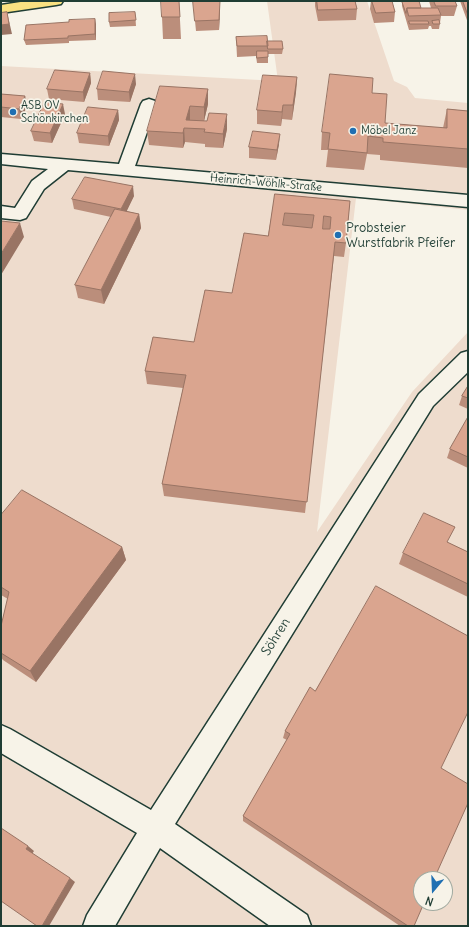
<!DOCTYPE html>
<html>
<head>
<meta charset="utf-8">
<style>
  body { margin:0 }
  #map { position:relative; width:469px; height:927px; overflow:hidden; background:#f7f3e8; font-family:Delius,sans-serif }
  canvas { display:block }
  .frame { position:absolute; inset:0; border:2px solid #1f3d34; pointer-events:none }
  .north { position:absolute; left:413px; top:871px; width:40px; height:40px; box-sizing:border-box; background:#f7f3e8; border:1px solid #a1aaa0; border-radius:50%; rotate:199deg; font-size:11px; font-weight:700; line-height:16px; text-align:center; color:#1f3d34 }
  .north::after { content:''; display:block; margin:auto; width:14px; height:18px; background:#1f6fb2; clip-path:polygon(50% 0,100% 100%,50% 72%,0 100%) }
</style>
</head>
<body>
<div id="map">
<canvas width="469" height="927"></canvas>
<div class="frame"></div>
<div class="north">N</div>
</div>
<script>
const ctx = document.querySelector('canvas').getContext('2d');
ctx.lineJoin = 'round';
function fillPath(path, color) { ctx.fillStyle = color; ctx.fill(path, 'evenodd'); }
function stroke(path, color, width, dash) { ctx.strokeStyle = color; ctx.lineWidth = width; ctx.lineCap = dash ? 'butt' : 'round'; ctx.setLineDash(dash || []); ctx.stroke(path); }
function drawText(font, color, halo, rows, align = 'center') {
  ctx.font = font + ' Delius,sans-serif'; ctx.lineWidth = 3.5; ctx.setLineDash([]); ctx.textBaseline = 'middle'; ctx.strokeStyle = halo; ctx.fillStyle = color; for (const [text, x, y, turn = 0] of rows) {
    ctx.save(); ctx.translate(x, y); ctx.rotate((+turn || 0) * Math.PI / 180); ctx.textAlign = isNaN(turn) ? turn : align; if (halo) ctx.strokeText(text, 0, 0); ctx.fillText(text, 0, 0); ctx.restore();
  }
}
fillPath(new Path2D(`
  M267,1H367L394,81L407,87L415,98L468,103V210L356,198L317,532L412,392L468,332V926H1V66L278,81ZM421,879H445V903H421Z`), '#eedccd');
const minor = new Path2D(`
  M149,99L155,101L157,104L135,166L468,195V207L68,170L44,189L26,218L20,220L1,218V206L15,208L32,181L48,169L1,164V154L119,164L141,104L143,101Z
  M468,351V372L433,406L175,824L307,915L311,926H270L160,848L115,926H83L87,915L137,833L1,753V725L10,729L151,810L419,394L461,353Z`);
const major = new Path2D(`
  M27,1H63L61,4L56,5L1,13V5Z`);
stroke(minor, '#1f3d34', 3);
stroke(major, '#1f3d34', 3);
fillPath(minor, '#f7f3e8');
fillPath(major, '#f9e181');
fillPath(new Path2D(`
  M179,1L181,39H163L162,17Z
  M193,1L220,11L219,30L196,31Z
  M315,1H355L357,9L356,20L318,21L315,6Z
  M371,1H392L395,12L394,22L374,23L370,9Z
  M402,1L421,8H431L429,1H455L457,6L454,16H441L439,29H432L431,26H429L428,29L409,30L402,6Z
  M460,1H468V23Z
  M135,12L136,26L110,27L109,22Z
  M96,24V40L69,41V43L26,45L24,40Z
  M236,37L267,41L283,49L282,54H268V63H257L256,56L237,57Z
  M90,73L91,83L84,102L49,99L47,89Z
  M297,77L296,92L292,120L282,119L281,126L257,124V110Z
  M136,84L130,102L98,100L97,89Z
  M208,89V104L204,121L227,129L223,148L205,147V144L185,142L183,148L149,145L147,131Z
  M372,93L385,123L443,128L447,109L468,111V168L380,160V155L367,154L364,170L326,167L328,150H321L322,132Z
  M1,94L25,96L27,106L21,119L1,117Z
  M118,110L119,120L109,146L79,143L77,133Z
  M65,114L52,143L34,141L31,131Z
  M279,144L276,160L249,158V147Z
  M275,194L350,201L346,243L344,257L334,256L305,513L164,496L162,484L183,388L147,384L145,371L194,342L232,293L268,236Z
  M134,196L126,211L139,214L141,228L104,304L78,298L75,285L111,217L74,209L72,199Z
  M468,386V409L459,405L462,396Z
  M468,417V468L447,458L450,449Z
  M1,515L122,547L126,560L36,682L3,660L1,657V626L8,599L1,595Z
  M447,542L468,552V597L399,564L403,553Z
  M285,731L441,768L414,926H400L243,821V816L287,740L283,738Z`), '#bb8e7b');
fillPath(new Path2D(`
  M220,1V11L219,30V20Z
  M7,12L12,34L1,35V25Z
  M95,19L96,24V40L95,34Z
  M90,73L91,83L84,102L83,92Z
  M135,74L136,84L130,102L129,92Z
  M297,77L296,92L292,120L293,105Z
  M208,89V104L204,121V107Z
  M25,96L27,106L21,119L19,109Z
  M63,104L65,114L52,143L50,133Z
  M283,105L282,119L281,126L282,112Z
  M190,106V120H186Z
  M118,110L119,120L109,146L108,136Z
  M227,114V129L223,148V134Z
  M184,128L185,142L183,148V133Z
  M280,134L279,144L276,160L277,150Z
  M133,186L134,196L123,219L121,209Z
  M139,214L141,228L104,304L101,290Z
  M20,223L24,237L1,275V254Z
  M122,547L126,560L36,682L30,671Z
  M28,846L34,851L32,854L26,849Z
  M70,878L75,882L49,926H42Z`), '#997464');
const building = new Path2D(`
  M161,1H179L180,17H162Z
  M193,1H220L219,20L195,21Z
  M317,1H355L357,9L318,10Z
  M372,1H392L395,12L376,13Z
  M402,1H419L421,8H407L406,13Z
  M434,1H455L457,6H436Z
  M463,1H468V15Z
  M407,8H438L441,15L409,16Z
  M7,12L9,24L1,25V13Z
  M135,12L136,20L109,22V13Z
  M95,19V34L68,36V38L24,40L26,25L69,22V20Z
  M439,20L440,24H433L432,21Z
  M409,21H428L429,24H410Z
  M267,36L268,46H237L236,37Z
  M267,41H282L283,49H268Z
  M257,51H268V57L257,58Z
  M55,70L90,73L83,92L47,89Z
  M103,71L135,74L129,92L97,89Z
  M330,74L373,78L372,93L387,94L385,123L447,128V109L468,111V149L383,142V138L368,136L367,153L328,149L330,133L322,132Z
  M263,75L297,77L293,105H283L282,112L257,110Z
  M160,86L208,89L204,107L190,106L186,120L207,121L209,113L227,114L223,134L204,132L205,129L184,128L183,133L147,131Z
  M1,94L25,96L19,109L1,107Z
  M45,102L63,104L50,133L31,131Z
  M88,107L118,110L108,136L77,133Z
  M253,131L280,134L277,150L249,147Z
  M85,177L133,186L121,209L72,199Z
  M275,194L350,201L346,243L335,242L307,502L162,484L186,375L145,371L153,337L194,342L205,290L232,293L244,233L268,236ZM285,213L314,215L312,228L283,225ZM324,216L331,217L330,229H323Z
  M115,209L139,214L101,290L75,285Z
  M1,221L20,223L1,254Z
  M468,386V398L462,396Z
  M468,417V457L450,449Z
  M22,490L122,547L30,671L1,653V626L9,592L1,587V515Z
  M424,513L455,527L447,542L468,552V584L403,553Z
  M376,586L468,636V712L441,768L468,784V803L434,879H421V903H424L414,926H408L243,816L290,734L285,731L310,687L315,691Z
  M1,828L28,846L26,849L70,878L42,926H37L1,901Z`);
fillPath(building, '#daa58f');
stroke(building, '#997464', 1);
for (const [x, y, r, color] of [
  [13,112,4,"#1f6fb2"],
  [353,131,4,"#1f6fb2"],
  [338,235,4,"#1f6fb2"]
]) { const dot = new Path2D(); dot.arc(x, y, r, 0, 2 * Math.PI); ctx.fillStyle = color; ctx.fill(dot); stroke(dot, '#f7f3e8', 1.5); }
drawText('11px', '#1f3d34', '#f7f3e8', [
  ["ASB OV",21,106],
  ["Schönkirchen",21,119],
  ["Möbel Janz",361,131]
], 'left');
drawText('11px', '#1f3d34', '#f7f3e8', [
  ["Heinrich-Wöhlk-Straße",266,183,5]
]);
drawText('13px', '#1f3d34', '#f7f3e8', [
  ["Probsteier",346,228],
  ["Wurstfabrik Pfeifer",346,243]
], 'left');
drawText('13px', '#1f3d34', '#f7f3e8', [
  ["Söhren",276,637,-58]
]);
</script>
</body>
</html>
